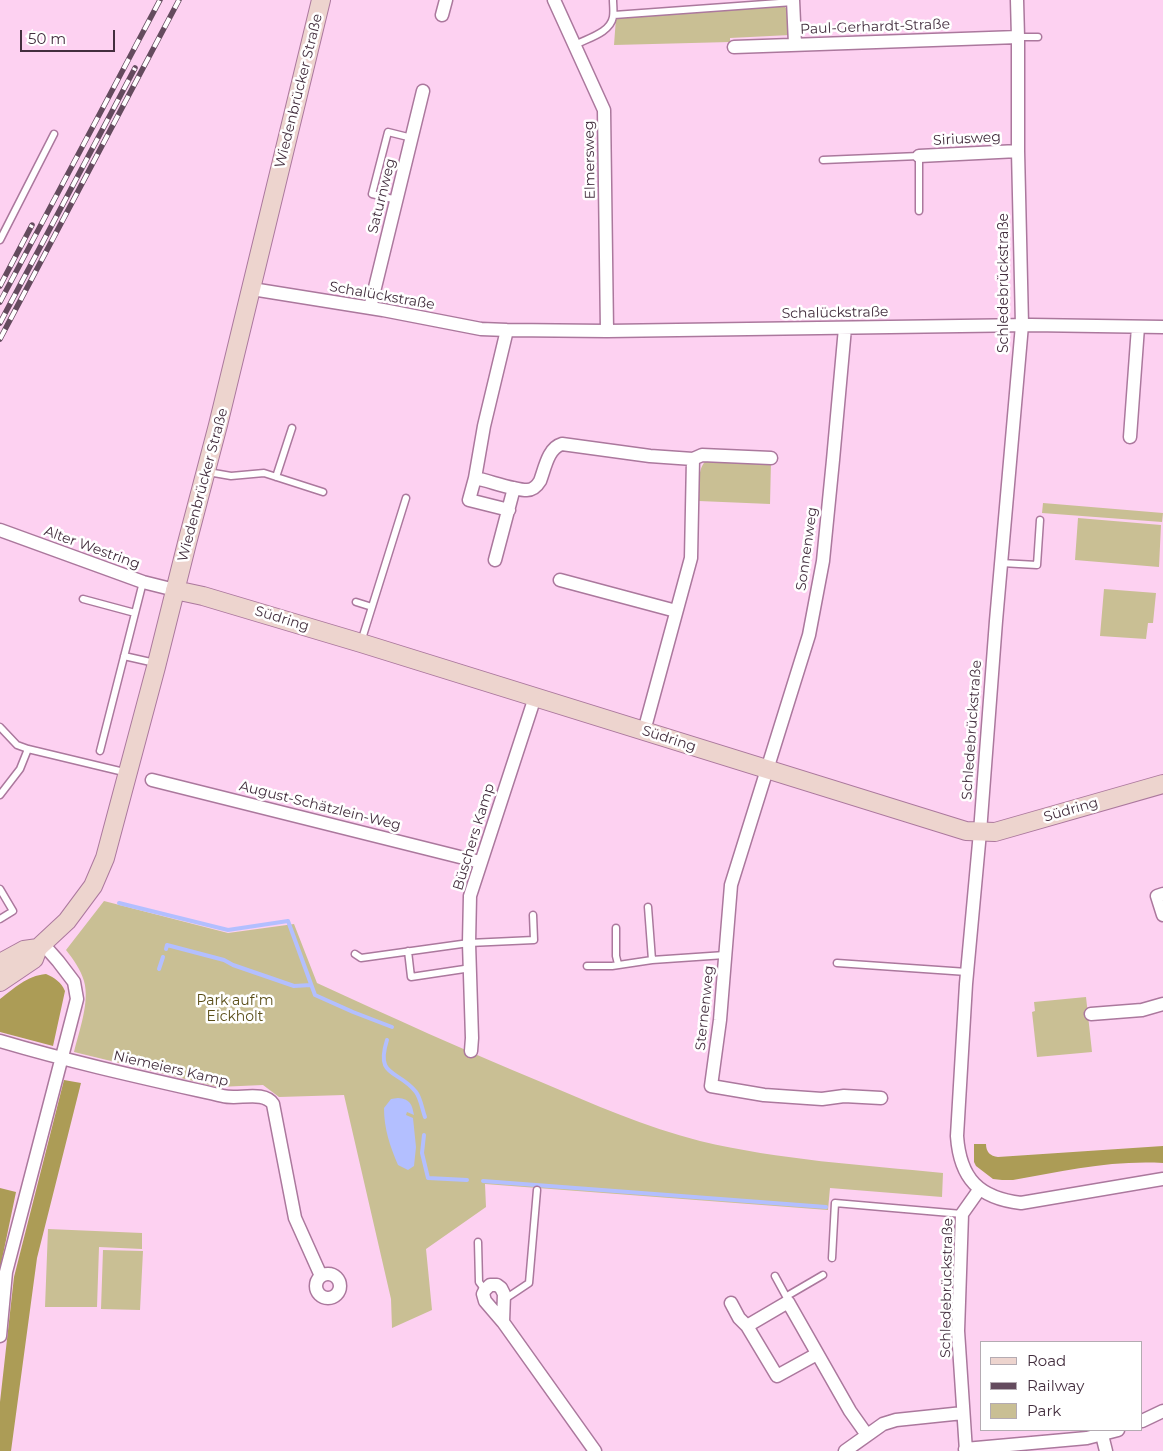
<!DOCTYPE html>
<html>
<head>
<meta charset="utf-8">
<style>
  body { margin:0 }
  #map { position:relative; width:1163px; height:1451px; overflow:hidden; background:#fdd1f1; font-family:Montserrat,sans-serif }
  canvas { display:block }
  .legend { position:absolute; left:980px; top:1341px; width:162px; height:90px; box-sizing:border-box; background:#fff; border:1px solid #b4abb2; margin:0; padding:6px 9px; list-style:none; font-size:15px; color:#432e3e }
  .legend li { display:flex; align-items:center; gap:10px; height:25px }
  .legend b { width:25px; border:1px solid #b4abb2 }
  .scale { position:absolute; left:20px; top:30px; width:95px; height:22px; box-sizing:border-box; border:2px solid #432e3e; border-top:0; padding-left:6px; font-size:15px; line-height:18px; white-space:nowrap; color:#432e3e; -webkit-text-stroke:4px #fff; paint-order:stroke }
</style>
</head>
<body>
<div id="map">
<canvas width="1163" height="1451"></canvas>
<ul class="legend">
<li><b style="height:6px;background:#edd4ce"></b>Road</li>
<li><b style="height:6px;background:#644b5e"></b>Railway</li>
<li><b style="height:14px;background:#c9bf94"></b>Park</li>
</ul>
<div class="scale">50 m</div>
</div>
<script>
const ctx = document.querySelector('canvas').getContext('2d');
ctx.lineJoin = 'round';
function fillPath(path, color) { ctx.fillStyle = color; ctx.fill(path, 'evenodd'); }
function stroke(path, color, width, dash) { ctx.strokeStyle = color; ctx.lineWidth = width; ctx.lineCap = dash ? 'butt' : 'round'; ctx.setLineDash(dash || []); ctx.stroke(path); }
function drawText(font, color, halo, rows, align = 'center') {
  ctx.font = font + ' Montserrat,sans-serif'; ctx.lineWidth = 5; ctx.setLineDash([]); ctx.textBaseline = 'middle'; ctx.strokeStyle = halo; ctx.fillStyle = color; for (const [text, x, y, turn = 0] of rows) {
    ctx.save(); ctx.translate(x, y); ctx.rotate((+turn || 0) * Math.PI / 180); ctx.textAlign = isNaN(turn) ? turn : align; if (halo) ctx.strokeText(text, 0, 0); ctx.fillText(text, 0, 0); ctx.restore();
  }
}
fillPath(new Path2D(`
  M784,6L789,11L790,35L730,38V42L614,45L616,18Z
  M707,460L771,462L770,504L699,501C700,488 696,468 707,460Z
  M1043,503L1163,513L1162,522L1042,513Z
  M1078,518L1161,525L1159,567L1075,560Z
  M1104,589L1156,593L1153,623H1148L1146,639L1100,636Z
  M104,901L228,933L294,924L317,983C391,1017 466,1051 541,1082C593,1104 645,1127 700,1141C780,1160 862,1165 943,1173L942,1197L830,1188L828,1210L485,1184L486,1207L426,1249L432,1310L392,1328L391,1299L344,1095L279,1097L263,1085L218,1087L74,1052C79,1031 90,1002 84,981C81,970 73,959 66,950Z
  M1086,997L1092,1052L1037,1057L1032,1012L1035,1011L1034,1002Z
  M48,1229L142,1233V1249L99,1247L97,1307H45Z
  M103,1250L143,1251L140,1310L101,1309Z`), '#c9bf94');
fillPath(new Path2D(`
  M46,974C55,978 61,982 65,991L53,1046L0,1032V999C15,988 26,976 46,974Z
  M64,1080L81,1083L37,1258L11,1451H0V1402L14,1277Z
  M974,1144H986C986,1152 990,1156 998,1157L1163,1146V1163C1112,1160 1063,1171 1013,1180H1002L993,1179L976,1166L974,1162Z
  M0,1188L16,1192L0,1269Z`), '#ac9c56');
fillPath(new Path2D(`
  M398,1098C410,1099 412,1104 414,1115L407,1112L406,1115L413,1118L416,1147L414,1166L408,1170L398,1165C390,1146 384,1129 384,1108L391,1099Z`), '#b3bfff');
stroke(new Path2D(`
  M119,903L228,930L288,921L315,995L353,1012L392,1027
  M166,949L167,945L224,960L233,965L294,986L311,985
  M159,969L163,957
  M387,1040C375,1078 398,1069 416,1092C421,1099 422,1109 425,1117
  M424,1135L422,1153L428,1178L467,1180
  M483,1181L826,1207`), '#b3bfff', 4);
const lane = new Path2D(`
  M614,15L793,2
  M1018,37H1038
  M575,45C588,38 610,33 613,17C614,11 613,5 613,0
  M823,160L919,156V211
  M397,200L372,194L388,132L412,138
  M0,240L54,134
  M208,472L231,476L264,473L323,492
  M276,477L292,428
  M1001,563L1037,565L1040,520
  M83,599L135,613
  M356,602L372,607
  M361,642L406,498
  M124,656L155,663
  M0,727L17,745L28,749L128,773
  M100,751L143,582
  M0,795L20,769L28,749
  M0,889L13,911L0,919
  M648,907L652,960
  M616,928V956L618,964
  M408,951L411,977L471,968
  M355,954L361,958L469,943L534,940L533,915
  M837,963L967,972
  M587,966H612L652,960L725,955
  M478,1242L479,1282L485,1290
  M832,1258L835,1203L962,1214
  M775,1276L787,1298
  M787,1296L823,1275
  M505,1299L529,1283L537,1190`);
const street = new Path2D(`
  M554,0L604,110L607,331
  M793,0L795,44
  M1017,0L1018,37V151L1022,325L996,621L980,832L966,984L957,1136C960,1179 979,1198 1021,1203L1163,1179
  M442,15L446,0
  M734,47L1018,37
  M919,156L1018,151
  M252,289L383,310L481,329L507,330L607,331L1031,325L1163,327
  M370,308L423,91
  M845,328L833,460L823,561L809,635L731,885L720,1020L711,1086L764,1095L822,1099L844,1096L881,1098
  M507,330L484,426L475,478L469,500L509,510
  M1130,437L1138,327
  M475,478C490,481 513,490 527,490C533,490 537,486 540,481C545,468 548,448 562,444L650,456L693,459L702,455L771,458
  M0,530L143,582L175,590
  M495,560L514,488
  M560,580L676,611
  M644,731L691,558L693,459
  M152,780L480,862
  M1163,894L1157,896L1163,915
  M1091,1014L1142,1010L1163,1004
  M0,1041C74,1063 148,1079 223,1096C238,1100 264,1090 273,1104L295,1218L321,1276
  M471,1051L472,1038L469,943L470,896L535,697
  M316 1286a12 12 0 1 1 24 0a12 12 0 1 1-24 0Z
  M731,1303L739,1318L747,1326L777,1376L817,1354
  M503,1322L504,1294L501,1288L497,1285H490L485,1290L483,1294L485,1301L503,1322L595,1451
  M747,1326L788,1302L850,1411L867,1435
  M0,1336L6,1272L77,999L74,982L58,961L43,944
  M1142,1421L1163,1411
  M1102,1435L1106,1451
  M965,1449L1087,1438L1118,1430
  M845,1451L883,1424L896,1420L963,1413
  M966,1451L958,1331L962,1214L979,1190`);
const secondary = new Path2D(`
  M175,590L203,596L361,643L966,831L995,832L1163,784
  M0,963L24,950L38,948
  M0,982L34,959L38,948L67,921L93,886L105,858L156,667L187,543L218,425L321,0`);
stroke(lane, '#ab789d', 9);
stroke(street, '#ab789d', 15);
stroke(secondary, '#ab789d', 20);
stroke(lane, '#fff', 6);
stroke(street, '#fff', 12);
stroke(secondary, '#edd4ce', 18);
const rail = new Path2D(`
  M0,286L32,225
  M0,302L160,0
  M0,323L135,68
  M0,339L179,0`);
stroke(rail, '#644b5e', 5.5);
stroke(rail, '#fff', 4, [11]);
drawText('14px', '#432e3e', '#fff', [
  ["Paul-Gerhardt-Straße",875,27,-2],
  ["Wiedenbrücker Straße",299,91,-76],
  ["Siriusweg",967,139,-3],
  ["Elmersweg",590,160,-91],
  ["Saturnweg",382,196,-76],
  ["Schledebrückstraße",1004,283,-90],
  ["Schalückstraße",382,296,10],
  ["Schalückstraße",835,313,-1],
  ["Wiedenbrücker Straße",203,485,-75],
  ["Alter Westring",92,548,20],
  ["Sonnenweg",807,549,-82],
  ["Südring",282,619,17],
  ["Schledebrückstraße",972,730,-86],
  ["Südring",669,739,18],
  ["August-Schätzlein-Weg",320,806,14],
  ["Südring",1071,810,-16],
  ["Büschers Kamp",474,837,-73],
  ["Sternenweg",705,1008,-84],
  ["Niemeiers Kamp",171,1069,13],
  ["Schledebrückstraße",947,1288,-89]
]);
drawText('14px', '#594d17', '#fff', [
  ["Park auf‘m",235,1001],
  ["Eickholt",235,1017]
]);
</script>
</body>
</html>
